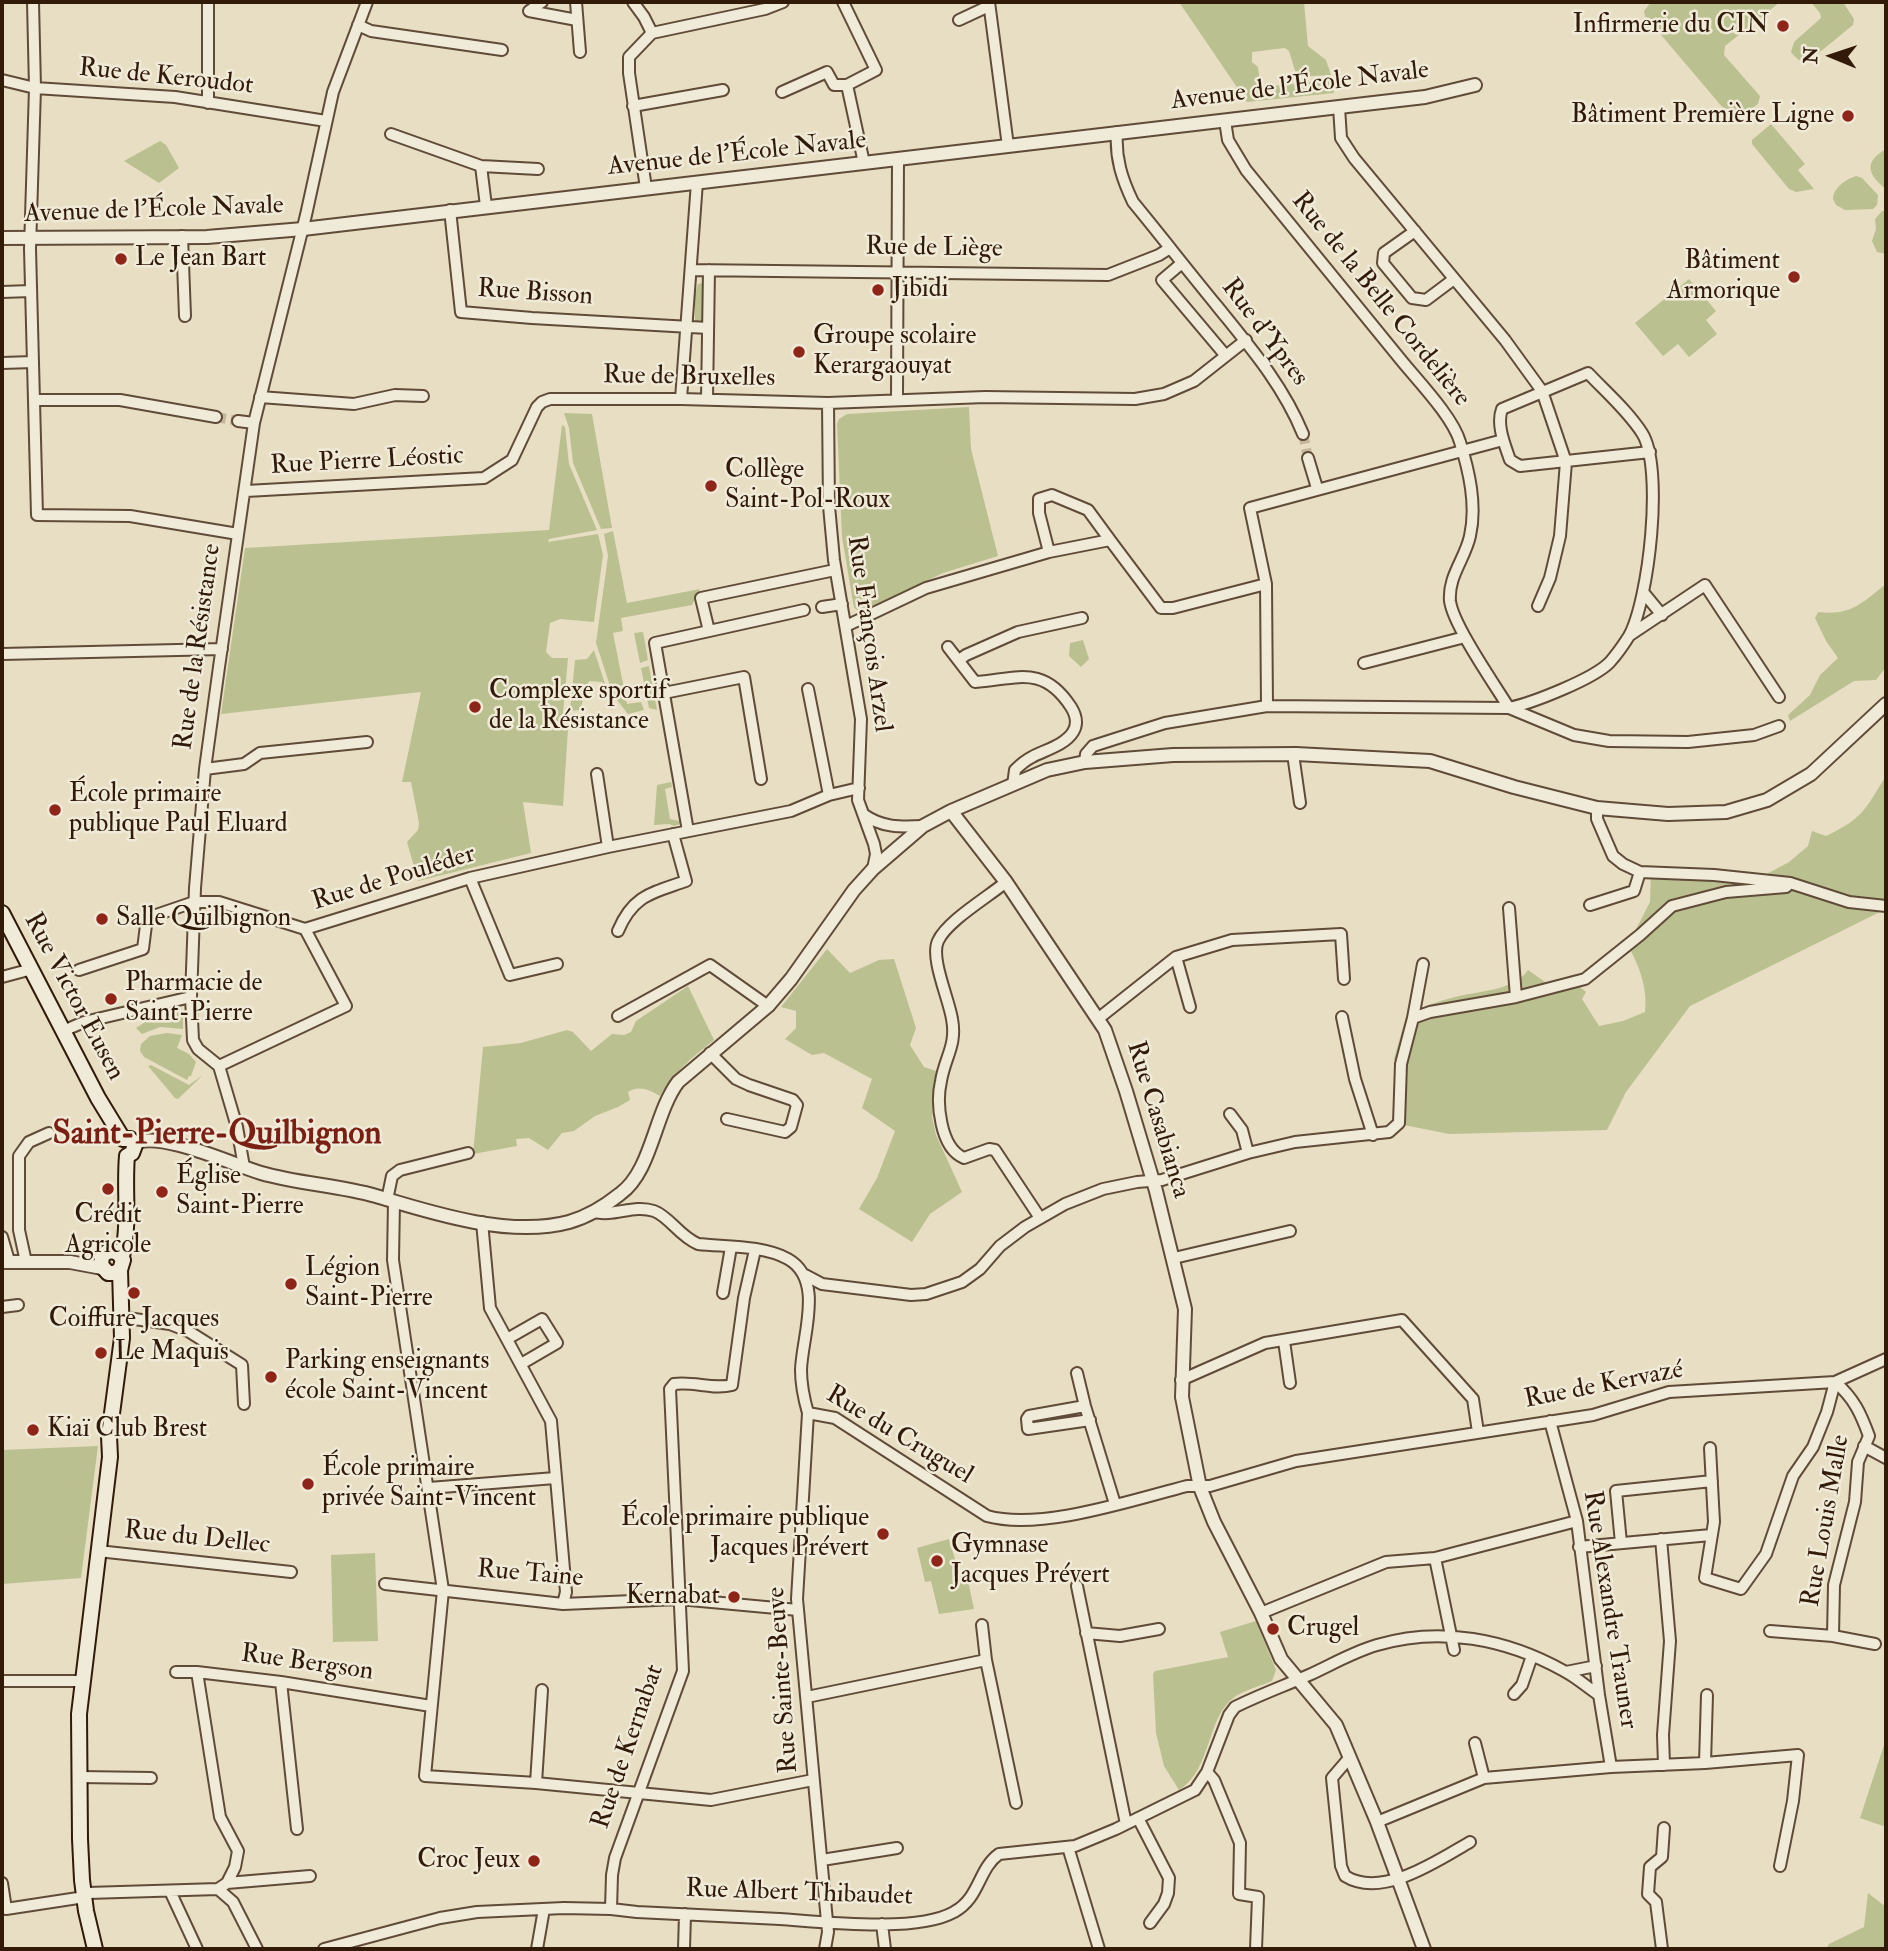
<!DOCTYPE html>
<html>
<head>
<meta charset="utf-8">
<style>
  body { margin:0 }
  #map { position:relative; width:1888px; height:1951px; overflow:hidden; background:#e8dec3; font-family:"IM FELL Double Pica",serif }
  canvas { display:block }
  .frame { position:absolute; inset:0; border:4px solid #321a09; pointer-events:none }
  .north { position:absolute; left:1797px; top:21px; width:70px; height:70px; -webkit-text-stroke:5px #f0ead8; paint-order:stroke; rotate:272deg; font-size:19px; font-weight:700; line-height:28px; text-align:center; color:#321a09 }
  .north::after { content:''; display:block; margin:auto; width:24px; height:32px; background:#321a09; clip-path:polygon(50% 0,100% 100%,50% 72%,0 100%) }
</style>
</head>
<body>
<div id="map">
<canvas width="1888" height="1951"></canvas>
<div class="frame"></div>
<div class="north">N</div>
</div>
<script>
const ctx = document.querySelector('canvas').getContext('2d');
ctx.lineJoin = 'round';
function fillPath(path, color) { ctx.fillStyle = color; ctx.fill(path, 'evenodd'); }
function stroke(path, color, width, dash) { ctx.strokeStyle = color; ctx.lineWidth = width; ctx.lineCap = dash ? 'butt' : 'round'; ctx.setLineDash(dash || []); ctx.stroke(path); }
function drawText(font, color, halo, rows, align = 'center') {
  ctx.font = font + ' "IM FELL Double Pica",serif'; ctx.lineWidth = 5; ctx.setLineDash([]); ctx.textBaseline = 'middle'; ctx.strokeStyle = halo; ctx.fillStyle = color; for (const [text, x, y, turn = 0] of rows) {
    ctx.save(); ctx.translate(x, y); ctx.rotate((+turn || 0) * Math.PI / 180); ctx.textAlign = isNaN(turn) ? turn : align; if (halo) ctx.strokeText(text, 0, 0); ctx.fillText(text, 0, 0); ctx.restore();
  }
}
fillPath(new Path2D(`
  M1179,2H1304L1308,46L1326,60L1331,75L1297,77L1289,51L1285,48L1252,52V62L1258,67L1260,83L1263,87L1332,80L1334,93L1247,102Z
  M1651,2H1780L1725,46L1724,55L1760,96L1758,104L1740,117L1729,115L1645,16L1644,11Z
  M1811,2H1843L1854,19L1853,25L1809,61C1799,62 1797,59 1791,52L1794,42L1821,18L1820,13Z
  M1771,124L1805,164L1798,170L1814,189L1796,192L1789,189L1752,144V140Z
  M160,141L166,145L179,168L159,183L124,161Z
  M1886,149V189C1868,175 1863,162 1886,149Z
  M1856,176L1862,178L1878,195L1877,205L1873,209L1845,210L1836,205L1833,199C1833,188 1846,179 1856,176Z
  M1882,211H1886V254L1877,252L1872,241L1876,229L1875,219Z
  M1689,279L1716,311L1706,320L1717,334L1689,357L1678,344L1663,356L1635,323Z
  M703,283L702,323L695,324V295L698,284Z
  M969,407L971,449L998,556L943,573L861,612L854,608L842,537L837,424L839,419L847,414Z
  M564,413L592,414L612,528L601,529L573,463L569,428Z
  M562,425L565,427L569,464L597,530L549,539L548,542L598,534L603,555L594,622L560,619L550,623L546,652L552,658H568L563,713L569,714L563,806L523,802L531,853L418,881L407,842L418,830L419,823L411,782H402L421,692L221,714L245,548L549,530Z
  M613,531L627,603L700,589L692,605L621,618L623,631L613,633L627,704L641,702L644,710L628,714L613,695L596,643L608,556L604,534Z
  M1886,584V667L1876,680L1854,681L1790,721L1788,715L1810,695L1820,675L1838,658L1826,641L1815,618L1818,612C1851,616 1862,603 1886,584Z
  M643,632L648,660L640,663L634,633Z
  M1083,640L1089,659L1081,667L1069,656L1070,643Z
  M594,650L606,687L602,682L589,681L580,710L570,711L575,660L587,659Z
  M649,666L657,710L649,708L641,668Z
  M1886,776V909L1690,1006L1626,1092L1607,1130L1449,1134L1404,1125L1398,1068L1394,1059L1407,1013C1423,1007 1439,1001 1455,997C1478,991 1514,991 1528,970L1548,984L1568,977L1586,992L1582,999L1599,1026L1623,1021L1645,1012C1648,988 1639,966 1628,945L1650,902L1651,870L1761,877L1789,862L1808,846L1812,831L1826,836C1864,818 1865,809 1886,776Z
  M671,782L672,787L665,789L670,819L679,821L680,824L674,826L669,824L654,825L657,785Z
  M827,949L850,973L879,960L894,959L916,1028L910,1045L924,1067L936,1071L932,1117L936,1135L962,1192L930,1214L912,1242L859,1209L877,1178L895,1131L862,1108L872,1079L824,1053L812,1055L785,1039L796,1028V1011L781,1007Z
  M688,986L714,1040C693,1057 673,1072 660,1096C649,1090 640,1085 628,1092L630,1100L618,1107L595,1116L574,1131L562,1133L548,1150L529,1138L516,1139L517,1146L473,1154L483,1047L521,1043L567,1030L573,1032L591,1051L612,1034L624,1035L631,1032L636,1021Z
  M183,1011V1029L160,1027L142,1034L136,1028L156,1015Z
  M167,1033L182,1035L177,1048L189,1054L196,1062L191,1076H189L187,1080L144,1057L140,1051L141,1044L150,1036Z
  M151,1065L189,1085L203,1075L178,1099L175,1098L148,1066Z
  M98,1446L81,1578L2,1584V1450Z
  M949,1539L959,1573L966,1571L974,1609L939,1614L931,1581L925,1582L917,1548Z
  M375,1553L378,1641L333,1642L331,1555Z
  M1256,1621L1276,1670L1272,1681C1261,1686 1247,1689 1236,1696C1205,1717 1213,1769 1179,1790L1164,1766L1156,1733L1153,1674L1155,1671L1228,1657L1220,1632Z
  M1886,1739V1827L1860,1818Z
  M1868,1893L1886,1907V1949H1826L1829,1944L1864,1927Z`), '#bbc090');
stroke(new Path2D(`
  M216,417L238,421
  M1303,434L1308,458`), '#c4b79e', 10, [10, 5]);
const minor = new Path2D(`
  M33,2L35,88L30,249L37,515L130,516L238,534
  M208,2V103
  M542,2L529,11L577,20
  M576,2L580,52
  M633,2L644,17L652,33
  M843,2L876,70L847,85L864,163
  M989,2L1008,146
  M959,20L989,6
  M358,25L371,31L502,50
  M652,33L765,9L783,2
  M2,80L35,88L175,97L326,121
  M782,92L827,72L834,85H847
  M633,106L723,90
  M1339,107L1341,138L1354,158L1505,340L1542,391L1566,462L1560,536L1550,578L1538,606
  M1225,121L1228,140L1246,170C1298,233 1349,297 1401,360C1418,381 1453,417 1460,442C1469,471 1477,505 1470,536C1465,559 1448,576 1450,601C1453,625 1495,685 1509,708C1532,703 1594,679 1610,662C1617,654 1624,644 1629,636C1649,600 1664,467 1642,433C1628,411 1606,392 1588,373L1502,409C1496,425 1505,445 1510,460L1520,466L1650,452
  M1117,132C1115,158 1122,179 1133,202C1161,236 1189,272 1217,306C1250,347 1283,385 1303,434
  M391,134L481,166L486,206
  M481,166L538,169
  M646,188L629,73V57L652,33
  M450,210L461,312L532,318L708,328
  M1415,231L1384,253L1383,263L1412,298L1426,300L1454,279
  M182,236L185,316
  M1182,263L1162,280L1226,356
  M692,270L1108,275L1159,255L1170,248
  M2,292L31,291
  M2,363L33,362
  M260,397L354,404L395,395L423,396
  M681,399L697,182
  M707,399L709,270
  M34,400H120L216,417
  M897,400L898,160
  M828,403L829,506L834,560L861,719L858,800L874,844L876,854L873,869
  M238,421L254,423
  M1308,458L1317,488
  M246,491L484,478L512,460L537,407L542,402L550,399H681L828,403L985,397L1135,399L1164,394L1194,381L1246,340
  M1049,552L1039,513V499L1052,495L1088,510L1110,540
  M1643,592L1662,615
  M822,607L842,604
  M846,626L926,588L1049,552L1110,540L1161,608H1173L1266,584
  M709,631L701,598L835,570
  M1630,635L1705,585L1779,697
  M948,647L975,682C1017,679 1043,664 1071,707C1076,715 1078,724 1073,732C1065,745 1045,750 1032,757C1026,760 1020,765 1015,770L1013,785
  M2,654L222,649
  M959,660L966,655L1018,632L1082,618
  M1364,663L1465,637
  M808,689L829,795
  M664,693L744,677L761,779
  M1267,706L1266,584L1250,508L1503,440
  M1293,754L1300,803
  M1085,762L1086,754L1093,746L1165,723L1267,706L1509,708L1574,735L1609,741L1688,742L1754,735L1779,726
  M205,769L244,764L260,753L367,742
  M597,774L608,847
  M1597,808V819L1613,856L1623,864L1640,872L1714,875L1790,883L1849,902L1886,906
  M863,814C882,828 901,827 923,826
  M688,831L655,643L804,610
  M470,878L510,975L557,964
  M1006,882C988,897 947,921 938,941C930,958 949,999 952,1019C957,1045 945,1057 941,1081C936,1103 940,1148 964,1158L989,1149L995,1150L1040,1218
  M1590,905L1634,891L1640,872
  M1509,908L1516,997
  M618,931C633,895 652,893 686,881L673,834
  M1176,957L1190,1007
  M79,970L143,949L146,925L153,916L194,902H219L305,929L470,878L608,847L791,811L829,795L859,788
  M2,977L32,969
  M618,1016L710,965L768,1006
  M1342,1017L1355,1079L1373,1135
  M1099,1018L1176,957L1232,940L1341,934L1344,979
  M1413,1018L1423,964
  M63,1031L84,1022L191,997
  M710,1053L736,1079L749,1085L793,1100L797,1105L791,1127L785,1132L727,1119
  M219,1066L198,1049L193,1040L191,997L195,888L205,769L219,667L254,423L306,215L333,92L367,2
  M219,1066L346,1006L305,929
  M219,1066L237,1127L244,1167
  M1230,1114L1242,1130L1248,1153
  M387,1200L392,1176L400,1170L468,1153
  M394,1202L393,1260L443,1590L425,1776L536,1783L711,1800L813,1780
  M594,1212C614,1217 634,1204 654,1211C670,1217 679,1236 698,1244C726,1247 763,1245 788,1259C825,1280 802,1336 801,1370C801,1385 804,1399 808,1413L797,1599L828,1932L825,1949
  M482,1222L490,1308L551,1421L566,1592L563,1604
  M2,1237L9,1261
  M1174,1258L1290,1231
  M26,1262L19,1230V1156L29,1142L49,1133
  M805,1275L822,1284L911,1295L926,1294L962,1282L980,1269L1000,1246L1025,1227L1065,1204L1103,1189L1137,1182L1162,1180L1248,1153L1295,1142L1389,1132L1399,1123L1401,1064L1413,1018L1430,1012L1516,997L1585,979L1640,935L1672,906L1726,892L1786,887L1790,883
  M723,1293L731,1247
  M2,1307L18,1305
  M120,1317L170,1324L188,1331L242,1365L244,1404
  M507,1339L542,1319L557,1343L521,1364
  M1284,1341L1290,1383
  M1077,1373L1085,1406L1115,1504
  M1181,1380L1265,1343L1402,1320L1473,1399L1478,1432
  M1085,1406L1029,1416L1027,1419L1028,1429L1090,1420
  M808,1413L835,1418L987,1516C1041,1531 1132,1500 1187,1486H1210L1296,1461L1593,1415L1669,1392L1835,1382L1827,1412L1813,1447L1793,1476L1766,1554L1741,1589L1705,1578L1714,1522L1710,1448
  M1550,1421L1577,1521L1599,1695L1611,1767
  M1864,1446L1886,1458
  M429,1488L555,1478
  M1661,1539L1670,1641L1663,1735L1664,1765
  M1621,1543L1616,1491L1712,1481
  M1579,1547L1711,1535
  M98,1551L291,1572
  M1435,1558L1454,1650
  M385,1584L563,1604L679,1599L798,1610
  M1077,1586L1126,1824
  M1261,1613L1386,1562L1435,1558L1577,1521
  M982,1625L986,1660
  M1770,1631L1833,1636L1875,1644
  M1086,1633L1120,1636L1159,1629
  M1833,1636L1834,1585L1855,1502L1858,1462L1869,1436C1861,1414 1854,1398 1835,1382L1886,1359
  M176,1672H197L281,1682L431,1706
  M197,1672L220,1817L238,1851L235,1867L227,1883L218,1889
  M1566,1672L1596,1666
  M2,1681H83
  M281,1682L297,1829
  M1514,1694L1522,1685L1532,1656
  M807,1697L986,1660L1016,1803
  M1475,1743L1484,1778
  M1350,1757L1332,1778L1341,1866L1345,1876C1382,1899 1437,1861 1470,1842
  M1705,1763L1707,1695
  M1207,1772L1214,1780L1240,1843L1239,1894L1258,1897L1256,1949
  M79,1777L151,1778
  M536,1783L542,1690
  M1138,1818L1169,1878L1168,1893L1164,1904L1150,1923
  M1377,1822L1484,1778L1611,1767L1705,1763L1798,1755L1793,1801L1780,1866
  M1068,1847L1099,1949
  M822,1860L897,1848
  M2,1883L6,1909L78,1898L88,1893L218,1889L233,1902L257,1949
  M227,1883L310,1876
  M170,1891L197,1949
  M611,1909L612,1875L615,1858L683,1671L670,1389L674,1384C694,1381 713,1390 732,1385L744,1298L755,1250
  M882,1924L885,1949
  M324,1949L440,1918L477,1912L564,1908L611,1909L637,1912C685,1914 732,1917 780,1919C824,1922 917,1933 954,1912C980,1898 978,1869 999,1854L1075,1846L1116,1829L1195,1790L1207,1772L1229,1715L1235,1707C1259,1695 1284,1686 1309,1675C1331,1665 1353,1652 1377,1645C1440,1626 1507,1639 1564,1671C1576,1677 1587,1687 1599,1695
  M537,1949L544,1909
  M684,1949L685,1914
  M1662,1949L1656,1902L1648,1894L1650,1867L1662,1857L1664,1828`);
const tertiary = new Path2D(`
  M2,238L207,237L303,229L1339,107L1425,97L1475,85
  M951,811L1006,882L1105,1030L1126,1091L1156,1191L1185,1309L1182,1397L1200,1487L1214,1522L1261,1613L1281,1659L1336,1725L1377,1822L1424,1949
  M134,1143C162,1131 231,1164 261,1173C299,1184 338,1185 376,1196C432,1213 510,1238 569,1222C587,1217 605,1206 620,1194C652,1171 654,1114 678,1082L768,1006L791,979L854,890L873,869L923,826L951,811L1047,770L1085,762L1173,755L1296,754L1430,761L1514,787L1597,808L1668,814L1726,812L1767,800L1811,774L1886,704
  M2,1262H70L102,1268`);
const secondary = new Path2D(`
  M2,913L98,1098L123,1139
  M123,1139H130L135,1145L132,1153L127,1156
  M113,1251L107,1252L102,1256L101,1265L108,1273H114L120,1270
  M122,1256C130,1226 124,1188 127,1156
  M95,1949L86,1911L82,1880L80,1839L79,1714L110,1457L109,1436L122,1338L120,1270L123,1260L119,1254L113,1251`);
stroke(minor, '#604b38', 14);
stroke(tertiary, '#604b38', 16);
stroke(secondary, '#321a09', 18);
stroke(minor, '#f0ead8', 10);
stroke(tertiary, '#f0ead8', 12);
stroke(secondary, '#f0ead8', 14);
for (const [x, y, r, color] of [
  [1783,26,7,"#8f2418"],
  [1848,116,7,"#8f2418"],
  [121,259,7,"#8f2418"],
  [1794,277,7,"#8f2418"],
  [878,290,7,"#8f2418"],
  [799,352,7,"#8f2418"],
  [711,486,7,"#8f2418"],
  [475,707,7,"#8f2418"],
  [55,810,7,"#8f2418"],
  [102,919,7,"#8f2418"],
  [111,999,7,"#8f2418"],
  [108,1189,7,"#8f2418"],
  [162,1192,7,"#8f2418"],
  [291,1284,7,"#8f2418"],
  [134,1293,7,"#8f2418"],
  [101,1353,7,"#8f2418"],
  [271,1377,7,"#8f2418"],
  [33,1430,7,"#8f2418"],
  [308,1484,7,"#8f2418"],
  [883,1534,7,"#8f2418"],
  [937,1561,7,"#8f2418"],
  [734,1597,7,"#8f2418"],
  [1273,1629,7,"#8f2418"],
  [534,1861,7,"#8f2418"]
]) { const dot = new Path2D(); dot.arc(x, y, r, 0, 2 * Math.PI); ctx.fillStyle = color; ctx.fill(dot); stroke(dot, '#f0ead8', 2.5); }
drawText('26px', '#321a09', '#f0ead8', [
  ["Infirmerie du CIN",1769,26,"right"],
  ["Bâtiment Première Ligne",1834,116,"right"],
  ["Le Jean Bart",135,259],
  ["Bâtiment",1780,262,"right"],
  ["Armorique",1780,292,"right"],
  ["Jibidi",892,290],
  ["Groupe scolaire",813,337],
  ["Kerargaouyat",813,367],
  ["Collège",725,471],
  ["Saint-Pol-Roux",725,501],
  ["Complexe sportif",489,692],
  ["de la Résistance",489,722],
  ["École primaire",69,795],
  ["publique Paul Eluard",69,825],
  ["Salle Quilbignon",116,919],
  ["Pharmacie de",125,984],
  ["Saint-Pierre",125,1014],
  ["Église",176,1177],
  ["Saint-Pierre",176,1207],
  ["Crédit",108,1216,"center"],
  ["Agricole",108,1246,"center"],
  ["Légion",305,1269],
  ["Saint-Pierre",305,1299],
  ["Coiffure Jacques",134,1320,"center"],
  ["Le Maquis",115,1353],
  ["Parking enseignants",285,1362],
  ["école Saint-Vincent",285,1392],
  ["Kiaï Club Brest",47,1430],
  ["École primaire",322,1469],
  ["privée Saint-Vincent",322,1499],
  ["École primaire publique",869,1519,"right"],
  ["Jacques Prévert",869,1549,"right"],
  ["Gymnase",951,1546],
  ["Jacques Prévert",951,1576],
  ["Kernabat",720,1597,"right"],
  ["Crugel",1287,1629],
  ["Croc Jeux",520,1861,"right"]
], 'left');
drawText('26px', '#321a09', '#f0ead8', [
  ["Rue de Keroudot",166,78,6],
  ["Avenue de l'École Navale",1300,87,-7],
  ["Avenue de l'École Navale",737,155,-6],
  ["Avenue de l'École Navale",154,211,-2],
  ["Rue de Liège",934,249,1],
  ["Rue Bisson",535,294,4],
  ["Rue de la Belle Cordelière",1380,300,51],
  ["Rue d'Ypres",1264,333,53],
  ["Rue de Bruxelles",689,378,1],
  ["Rue Pierre Léostic",367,462,-3],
  ["Rue François Arzel",868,634,82],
  ["Rue de la Résistance",199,647,-82],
  ["Rue de Pouléder",394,879,-17],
  ["Rue Victor Eusen",73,997,62],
  ["Rue Casabianca",1157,1120,73],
  ["Rue de Kervazé",1604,1386,-11],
  ["Rue du Cruguel",899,1436,31],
  ["Rue Louis Malle",1827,1521,-80],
  ["Rue du Dellec",197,1539,6],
  ["Rue Taine",530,1575,5],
  ["Rue Alexandre Trauner",1609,1610,81],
  ["Rue Bergson",307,1664,8],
  ["Rue Sainte-Beuve",784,1680,-94],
  ["Rue de Kernabat",629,1747,-71],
  ["Rue Albert Thibaudet",799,1894,2]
]);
drawText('bold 33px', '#7a1f14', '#f0ead8', [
  ["Saint-Pierre-Quilbignon",217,1136]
]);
</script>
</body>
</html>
